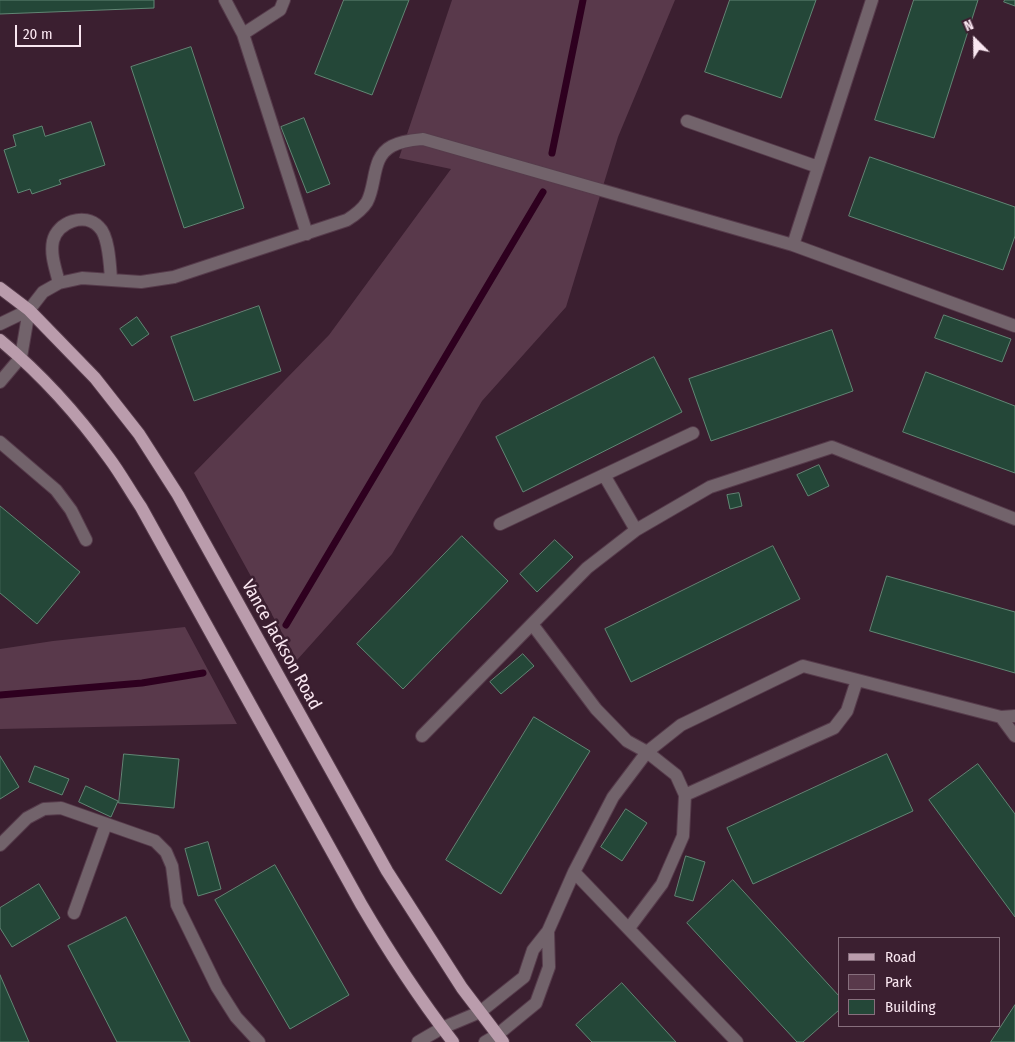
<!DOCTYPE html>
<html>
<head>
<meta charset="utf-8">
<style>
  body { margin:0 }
  #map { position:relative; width:1015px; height:1042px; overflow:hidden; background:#3b1f30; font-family:"Fira Sans Condensed",sans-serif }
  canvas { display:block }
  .legend { position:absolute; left:838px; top:937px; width:162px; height:90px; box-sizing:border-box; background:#3b1f30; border:1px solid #876f7d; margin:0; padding:6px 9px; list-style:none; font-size:15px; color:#f9e6f0 }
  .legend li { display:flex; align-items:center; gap:10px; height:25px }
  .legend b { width:25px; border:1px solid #876f7d }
  .north { position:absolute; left:950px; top:15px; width:50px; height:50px; -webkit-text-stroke:4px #3b1f30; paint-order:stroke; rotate:337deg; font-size:14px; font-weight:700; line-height:20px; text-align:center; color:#f9e6f0 }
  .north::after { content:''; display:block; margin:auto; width:18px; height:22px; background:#f9e6f0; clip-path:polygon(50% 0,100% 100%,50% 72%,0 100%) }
  .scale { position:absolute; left:15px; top:25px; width:66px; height:22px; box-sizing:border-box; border:2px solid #f9e6f0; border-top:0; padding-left:6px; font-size:15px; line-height:18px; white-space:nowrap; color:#f9e6f0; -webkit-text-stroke:4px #3b1f30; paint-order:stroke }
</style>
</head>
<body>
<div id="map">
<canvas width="1015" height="1042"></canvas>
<ul class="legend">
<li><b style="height:6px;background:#ba9cac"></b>Road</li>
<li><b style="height:14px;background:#59394b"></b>Park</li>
<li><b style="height:14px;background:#244738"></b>Building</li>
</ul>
<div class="north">N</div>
<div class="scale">20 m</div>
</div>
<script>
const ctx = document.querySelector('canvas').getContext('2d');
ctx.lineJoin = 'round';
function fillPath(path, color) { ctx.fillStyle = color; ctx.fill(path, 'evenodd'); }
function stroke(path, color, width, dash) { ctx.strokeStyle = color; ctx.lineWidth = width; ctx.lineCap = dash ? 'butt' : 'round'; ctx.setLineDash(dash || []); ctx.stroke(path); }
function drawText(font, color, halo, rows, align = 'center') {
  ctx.font = font + ' "Fira Sans Condensed",sans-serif'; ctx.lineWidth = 5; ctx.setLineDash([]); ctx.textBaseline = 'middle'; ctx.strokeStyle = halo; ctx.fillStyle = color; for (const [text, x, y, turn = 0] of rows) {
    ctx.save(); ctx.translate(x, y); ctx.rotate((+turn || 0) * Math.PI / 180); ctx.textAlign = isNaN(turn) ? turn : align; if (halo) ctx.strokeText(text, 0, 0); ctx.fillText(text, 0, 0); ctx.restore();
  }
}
fillPath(new Path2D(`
  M452,0H675L618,137L566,307L482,401L392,554L297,660L194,473L329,335L451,169L399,158Z
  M185,627L237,724L0,729V649L53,641Z`), '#59394b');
stroke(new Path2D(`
  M552,153L583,0
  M286,625L543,192
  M0,695L142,683L203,673`), '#2e001f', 7);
const building = new Path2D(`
  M0,0H154V8L0,14Z
  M344,0H409L372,95L315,74Z
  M730,0H816L781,98L705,72Z
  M914,0H978L934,138L875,120Z
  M1005,0H1015V6L1004,2Z
  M191,47L244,208L184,228L131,67Z
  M304,118L330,184L307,193L281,127Z
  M91,122L105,165L59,180L61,184L32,194L30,189L18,193L4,150L16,146L13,135L42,126L45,136Z
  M870,157L1015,207V236L1003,270L849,216Z
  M259,306L281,371L194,401L171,337Z
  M944,315L1011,339L1002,362L935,338Z
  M137,317L149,334L132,346L120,329Z
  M832,330L853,391L711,441L689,379Z
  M654,357L682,412L523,492L496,437Z
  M926,372L1015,406V473L903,432Z
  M819,465L829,486L808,496L797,475Z
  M739,493L742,506L730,509L727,495Z
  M0,506L80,572L37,624L0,593Z
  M462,536L508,581L403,689L357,644Z
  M555,540L573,557L537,592L520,574Z
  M773,546L800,599L631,682L605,629Z
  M887,576L1015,612V673L870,631Z
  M523,654L534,666L501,694L490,682Z
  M534,717L590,751L501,894L446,860Z
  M124,754L179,759L174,808L119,803Z
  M887,754L913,811L753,884L727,828Z
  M0,756L19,787L0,799Z
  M978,764L1015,814V917L929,800Z
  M35,766L69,779L62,795L29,782Z
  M86,786L118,801L111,817L79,802Z
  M626,809L647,823L622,861L601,847Z
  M208,842L221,889L198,896L185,849Z
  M686,856L705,862L693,901L675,896Z
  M275,865L349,995L290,1029L215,900Z
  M733,880L839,996V1010L803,1042H797L687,923Z
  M39,884L60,918L12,947L0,928V908Z
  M126,917L190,1042H117L68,946Z
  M0,975L29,1042H0Z
  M622,983L676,1042H592L576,1025Z
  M1015,1005V1042H991Z`);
fillPath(building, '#244738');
stroke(building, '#618674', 1);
const minor = new Path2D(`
  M225,0L243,34L307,234
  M243,34L280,10L284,0
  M687,121L818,167
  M793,245L872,0
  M59,283C56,270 50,255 53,241C57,222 85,212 99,227C109,236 110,266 111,279
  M0,324L29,310
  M0,382L21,357L29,310L43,292L59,283L82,278L141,282L174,277L347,220C355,215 362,210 367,202C377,183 371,157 392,146C401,141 413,140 423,139L793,245L1015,326
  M0,442L56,490L71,510L86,540
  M604,475L636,530
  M500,524L693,433
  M532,624L596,709L627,741L647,752L676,775L685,795L683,836L662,884L629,928
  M1001,717L1015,736
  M422,736L587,568L636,530L710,487L832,447L1015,519
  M685,795L834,728L847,711L857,680
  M0,845L27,818L44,809L61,808L155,841L166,852L172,866L177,905L217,987L236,1017L259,1042
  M574,872L737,1042
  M74,913L106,824
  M418,1042L442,1028L480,1012L524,977L533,950L548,931L574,872L613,797L647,752L681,725L803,666L1001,717L1015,716
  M485,1042L497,1035L536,1003L549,967L548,931`);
const major = new Path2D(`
  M0,288L29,310L95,378L139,434L178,495L387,871L462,988L503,1042
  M0,340C41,374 78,415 109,458C121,474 130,491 141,507L361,904C389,952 419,998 453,1042`);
stroke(minor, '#563b4b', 14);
stroke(major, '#563b4b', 14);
stroke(minor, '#72636b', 12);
stroke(major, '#ba9cac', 12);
drawText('18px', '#f9e6f0', '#3b1f30', [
  ["Vance Jackson Road",281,645,61]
]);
</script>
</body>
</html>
